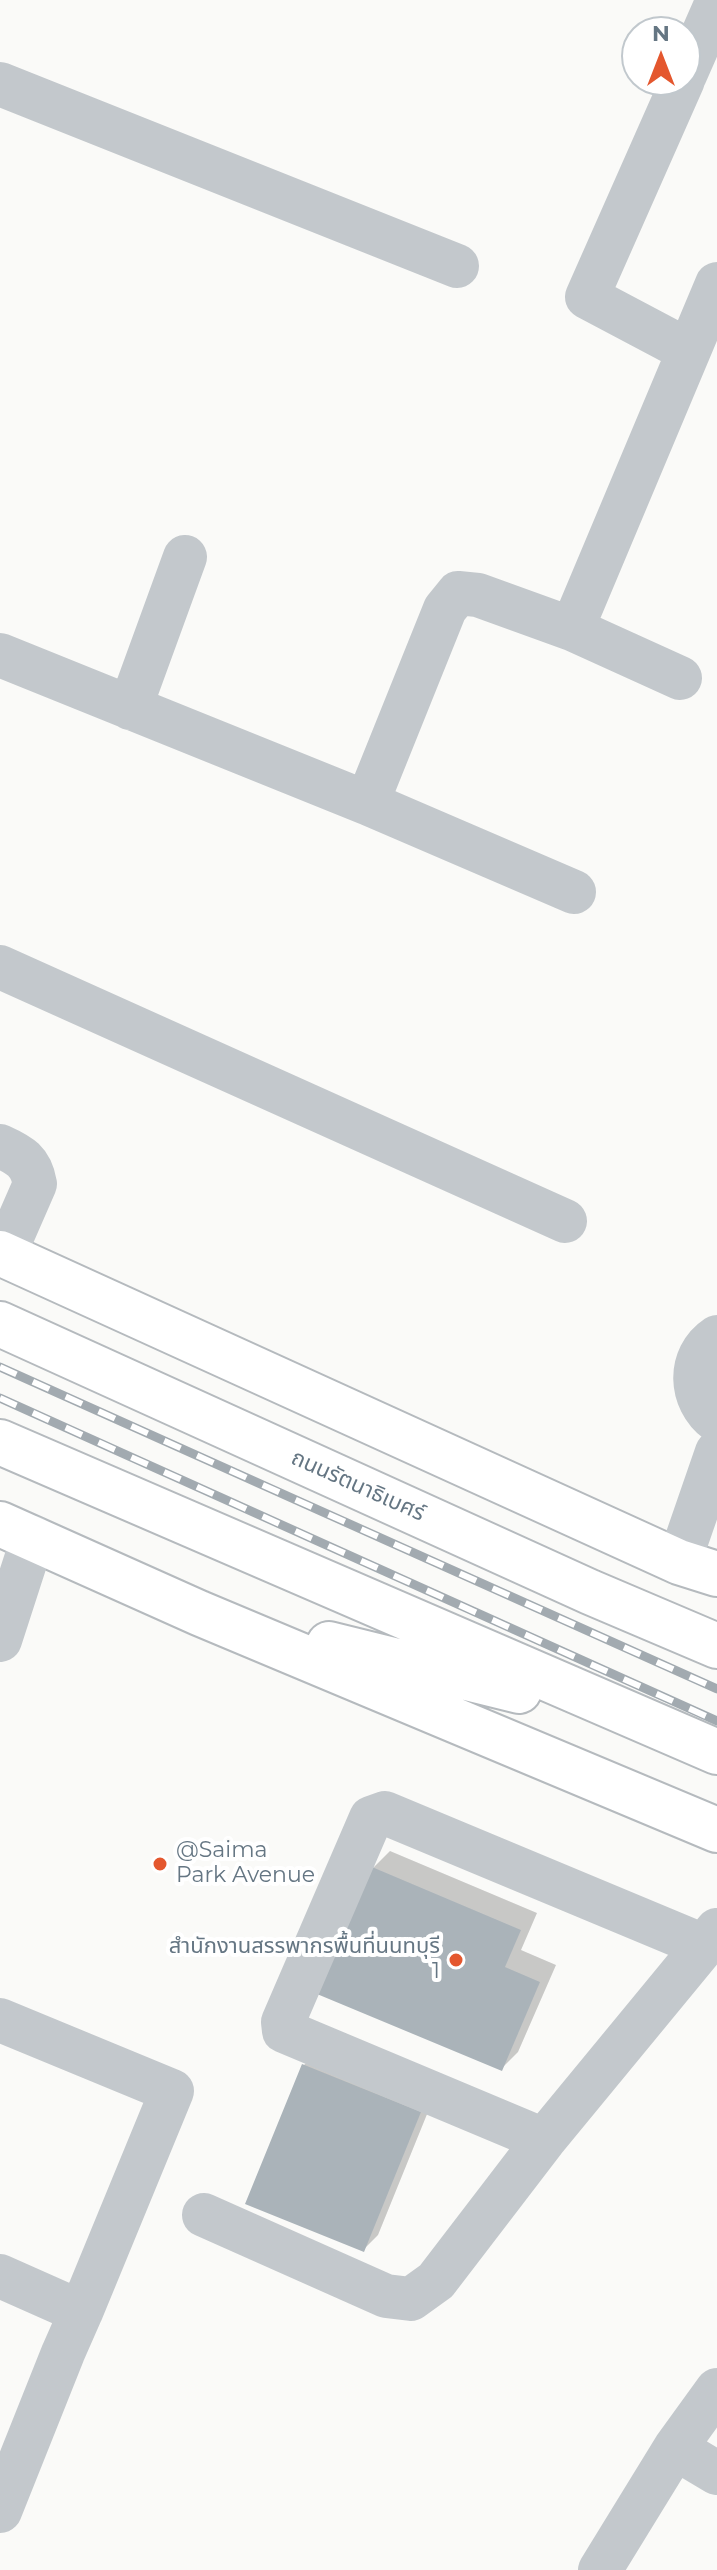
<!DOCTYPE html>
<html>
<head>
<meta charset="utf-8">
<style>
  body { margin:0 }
  #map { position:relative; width:717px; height:2570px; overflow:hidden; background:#fafaf8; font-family:Montserrat,sans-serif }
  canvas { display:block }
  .north { position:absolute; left:621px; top:16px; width:80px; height:80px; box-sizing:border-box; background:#fff; border:2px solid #c1c8cd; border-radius:50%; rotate:0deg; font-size:22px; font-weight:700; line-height:32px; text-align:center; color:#657683 }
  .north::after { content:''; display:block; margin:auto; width:28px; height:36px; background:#e4572e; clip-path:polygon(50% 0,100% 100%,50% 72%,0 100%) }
</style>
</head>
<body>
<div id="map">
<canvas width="717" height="2570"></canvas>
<div class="north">N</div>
</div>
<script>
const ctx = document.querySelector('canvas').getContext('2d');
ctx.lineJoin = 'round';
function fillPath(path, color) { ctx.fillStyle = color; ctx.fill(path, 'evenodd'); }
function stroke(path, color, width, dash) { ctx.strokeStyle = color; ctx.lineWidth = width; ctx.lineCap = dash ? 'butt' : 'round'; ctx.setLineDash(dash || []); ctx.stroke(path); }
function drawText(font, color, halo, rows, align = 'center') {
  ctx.font = font + ' Montserrat,"Noto Sans Thai",sans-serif'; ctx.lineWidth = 8; ctx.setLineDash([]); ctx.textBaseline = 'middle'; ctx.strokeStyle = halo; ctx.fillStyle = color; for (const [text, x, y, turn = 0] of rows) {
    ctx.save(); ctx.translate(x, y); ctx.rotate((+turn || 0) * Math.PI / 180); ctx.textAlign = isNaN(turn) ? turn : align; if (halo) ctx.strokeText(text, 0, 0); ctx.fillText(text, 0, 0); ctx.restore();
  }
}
fillPath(new Path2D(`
  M390,1851L537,1913L521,1950L556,1965L518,2052L501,2069L373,1868Z
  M318,2051L434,2097L378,2235L364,2249L248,2203L304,2065Z`), '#0003');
fillPath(new Path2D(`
  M372,1867L521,1930L505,1967L540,1982L502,2071L317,1994Z
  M302,2064L421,2112L364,2252L245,2204Z`), '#aab3b9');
const major = new Path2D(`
  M0,1253L679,1562L717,1574
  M0,1324L590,1592L717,1646
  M0,1442L717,1752
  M0,1524L199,1613L717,1830
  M329,1644L519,1691`);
stroke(major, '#b5babe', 48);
stroke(new Path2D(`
  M685,75L717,2
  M683,80L587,297L689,351
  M0,84L457,266
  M572,629L717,284
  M0,655L367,803L574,892
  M130,708L185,557
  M367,803L445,609L458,593L478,595L572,629L680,678
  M0,967L565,1221
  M0,1146C20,1155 31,1161 35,1184L4,1255
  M717,1337C687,1357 689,1400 717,1421
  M679,1562L717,1452
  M0,1640L33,1538
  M0,2020L172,2091L81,2312
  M544,2140L284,2031L283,2022L371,1818L385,1813L704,1946
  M204,2215L386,2296L411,2299L436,2281L544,2140L717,1930
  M0,2276L81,2312L63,2353L0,2511
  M675,2448L717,2473
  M600,2570L675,2448L717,2390`), '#c3c8cc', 44);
stroke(major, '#fff', 44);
const rail = new Path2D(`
  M0,1367L717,1689
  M0,1398L717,1721`);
stroke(rail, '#a2aab0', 9);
stroke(rail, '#fff', 6, [18]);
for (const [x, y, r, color] of [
  [160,1864,8,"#e4572e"],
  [456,1960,8,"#e4572e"]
]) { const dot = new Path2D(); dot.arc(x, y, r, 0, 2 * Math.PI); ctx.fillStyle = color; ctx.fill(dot); stroke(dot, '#fff', 3); }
drawText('22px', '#657683', '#fff', [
  ["ถนนรัตนาธิเบศร์",358,1486,24]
]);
drawText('22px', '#657683', '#fff', [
  ["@Saima",176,1851],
  ["Park Avenue",176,1876],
  ["สำนักงานสรรพากรพื้นที่นนทบุรี",440,1947,"right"],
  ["1",440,1972,"right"]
], 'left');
</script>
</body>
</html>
